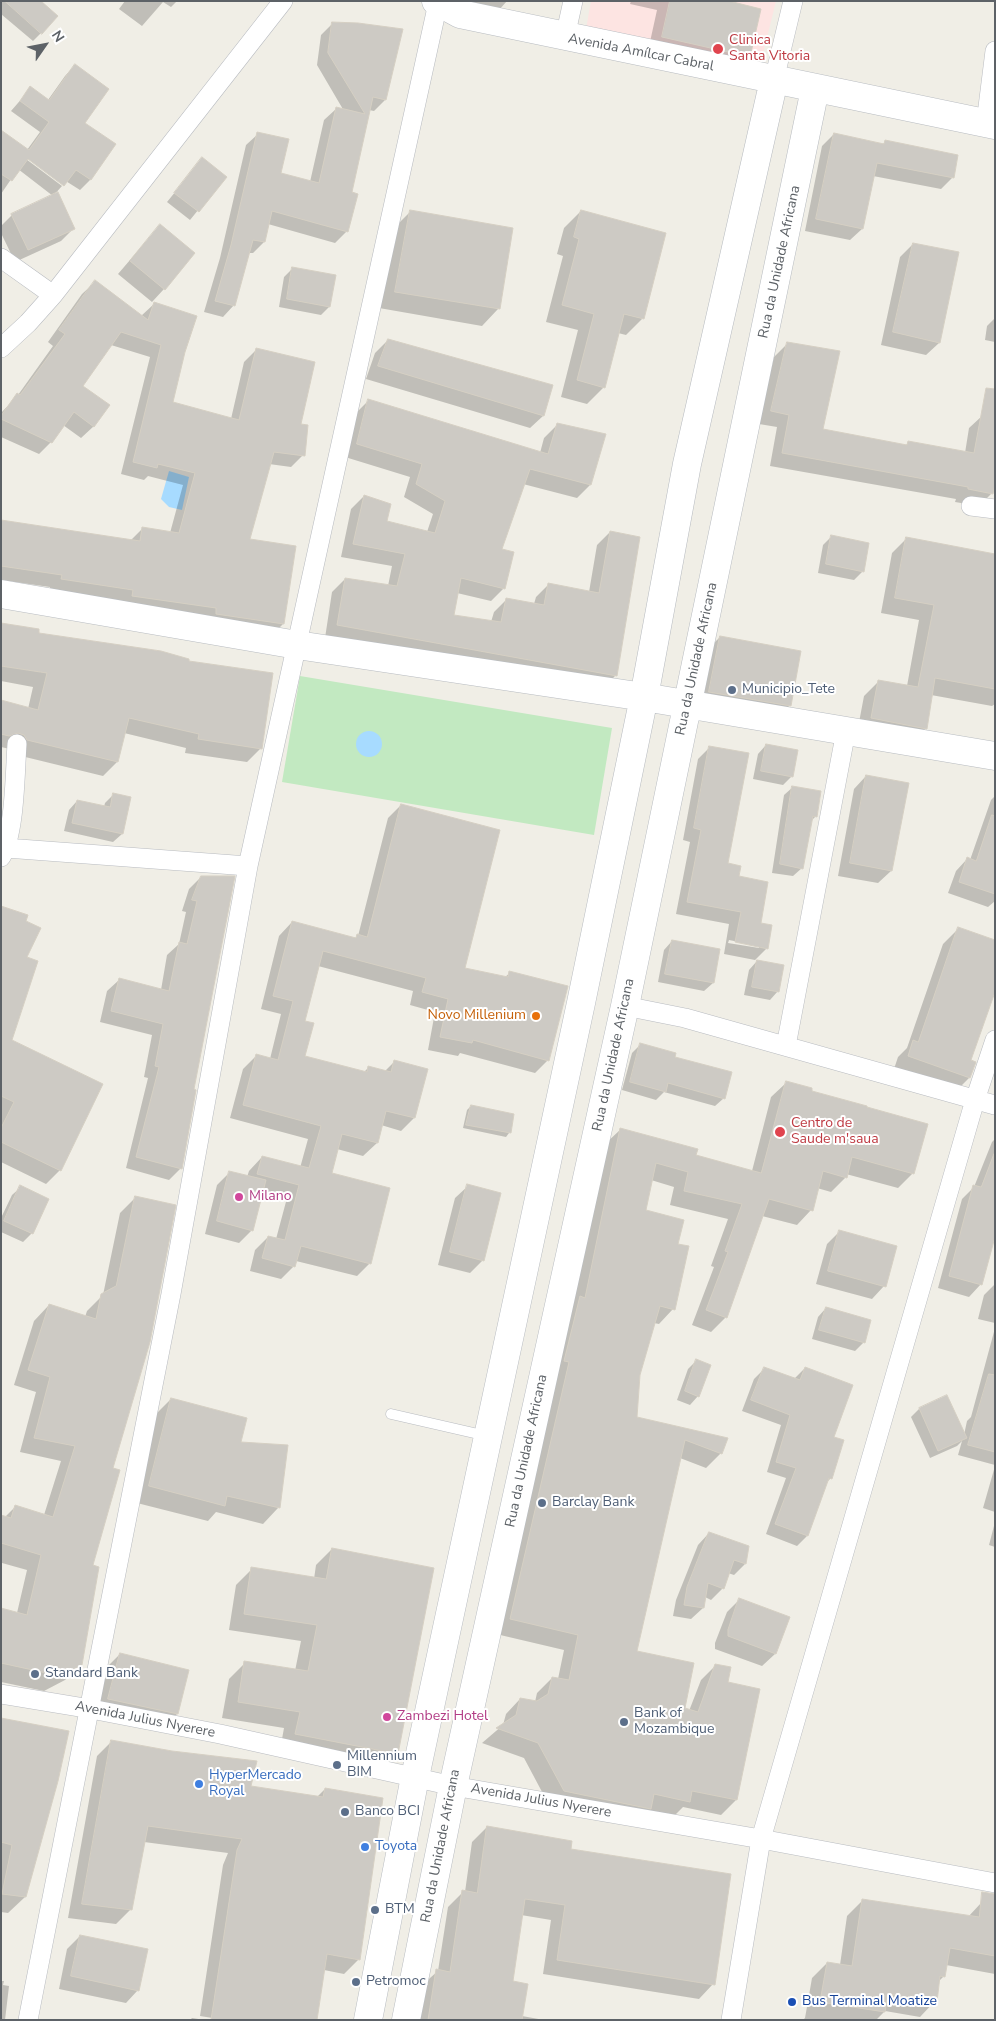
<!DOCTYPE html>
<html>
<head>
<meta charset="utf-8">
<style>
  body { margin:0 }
  #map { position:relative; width:996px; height:2021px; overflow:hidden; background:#f0eee6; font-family:"Nunito Sans",sans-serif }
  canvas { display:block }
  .frame { position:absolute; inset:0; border:2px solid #5d6267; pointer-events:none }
  .north { position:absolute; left:20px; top:20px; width:50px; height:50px; -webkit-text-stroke:4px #fff; paint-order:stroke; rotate:57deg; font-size:14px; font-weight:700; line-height:20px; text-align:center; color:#5d6267 }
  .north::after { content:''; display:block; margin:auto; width:18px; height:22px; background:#5d6267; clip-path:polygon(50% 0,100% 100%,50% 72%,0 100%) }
</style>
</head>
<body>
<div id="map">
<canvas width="996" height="2021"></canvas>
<div class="frame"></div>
<div class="north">N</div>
</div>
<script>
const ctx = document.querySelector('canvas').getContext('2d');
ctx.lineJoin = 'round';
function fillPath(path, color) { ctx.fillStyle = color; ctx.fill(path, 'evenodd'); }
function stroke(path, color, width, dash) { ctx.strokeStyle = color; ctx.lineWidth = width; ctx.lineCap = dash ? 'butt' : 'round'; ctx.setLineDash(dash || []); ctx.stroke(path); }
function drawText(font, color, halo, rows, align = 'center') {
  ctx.font = font + ' "Nunito Sans",sans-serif'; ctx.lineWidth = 4; ctx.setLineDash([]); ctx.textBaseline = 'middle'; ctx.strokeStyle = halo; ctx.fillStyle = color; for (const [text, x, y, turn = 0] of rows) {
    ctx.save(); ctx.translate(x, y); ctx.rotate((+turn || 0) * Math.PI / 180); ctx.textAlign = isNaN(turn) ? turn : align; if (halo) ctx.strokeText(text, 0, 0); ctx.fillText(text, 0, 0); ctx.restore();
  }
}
fillPath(new Path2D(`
  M591,1H776L759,70L586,29Z`), '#fde4e2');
fillPath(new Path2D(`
  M300,676L612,728L594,835L282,782Z`), '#c2e9c1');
fillPath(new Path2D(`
  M169,471L189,477L182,510L169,507L161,499Z
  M356 744a13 13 0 1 1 26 0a13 13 0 1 1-26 0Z`), '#a7dbff');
fillPath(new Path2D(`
  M1,1H39L41,33L33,41L1,14Z
  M125,1H177L171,7L163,2L142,26L119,9Z
  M467,1H507L498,11L467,3Z
  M631,1H724L760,9L749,57L735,71L648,51L657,10L630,4Z
  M333,23L385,100L374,111L369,110L351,193L347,231L335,243L268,224L264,242L253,253H249L234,305L223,317L204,312L220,258L246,145L258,134L280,173L310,182L324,120L336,109L344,111L317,65L321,35Z
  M75,65L83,123L114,145L90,180L80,190L23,154L22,156L62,186L53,196L18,169L1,194V132L27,150L40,132L11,111L31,88L48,100L65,76Z
  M834,134L882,145L886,141L957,156L952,178L941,189L873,176L862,229L850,240L805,231L822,146Z
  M202,159L225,177L190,220L167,202Z
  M581,211L643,318L626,335L618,333L604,387L587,404L561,397L578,330L546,322L563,256L557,254L564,228Z
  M410,212L498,309L482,326L379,308L393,229Z
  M12,215L74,228L61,241L15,262L1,233V226Z
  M160,225L164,289L152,302L118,274Z
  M913,244L939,343L926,355L881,345L900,257Z
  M293,268L335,276L329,307L321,315L279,307L284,277Z
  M95,282L141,316L154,304L184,352L172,403L231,419L244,362L257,349L299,425L303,455L291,467L269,464L249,540L283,624L271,636L50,591V587L1,580V521L130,541L142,529L170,533L183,485L148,476L144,480L121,474L150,357L111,345L81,387L94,426L81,438L63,425L51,442L39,454L1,437V413L18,395L53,346L48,342L82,294Z
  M995,318V342L985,340L987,326Z
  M388,340L543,416L530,428L366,379L375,353Z
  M787,344L821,430L905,446L909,442L965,453L969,428L982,416L995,418V491H992V493L979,506L955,502L956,499L770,466L777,427L759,424L774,357Z
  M369,400L540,453L544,438L557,425L590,485L577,498L523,484L501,550L504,588L491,601L457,593L453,616L491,622L494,612L507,599L534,604L536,597L549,584L589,592L597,545L610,532L616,675L603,688L325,638L332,592L345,579L388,586L392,566L341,557L351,509L364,496L385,522L427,532L433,514L404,497L410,477L345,457L356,413Z
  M831,537L863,571L854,580L818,573L823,545Z
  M907,538L995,555V704L992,706L931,695L926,728L911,743L857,733L864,696L879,681L907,686L919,620L881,613L892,553Z
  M1,624L37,634L261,748L247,762L185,753L186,748L124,733L117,762L103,776L13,754L10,749L1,747V701L28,709L33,687L1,681Z
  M720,637L790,705L777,718L697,705L707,650Z
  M766,745L792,776L783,785L753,779L758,754Z
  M710,747L727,864L737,877L759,924L767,948L755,960L724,954L729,924L676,914L690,842L683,840L698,759ZM729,940L759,946V948L728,943Z
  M866,776L891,871L878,883L838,876L854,789Z
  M793,787L816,816L810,822L802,868L793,876L772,873L784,795Z
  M113,795L122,834L113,842L64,831L69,810L77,801L104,807L105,803Z
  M995,796V901L988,907L948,893L956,871L967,859L970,860L991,800Z
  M401,805L463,969L505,977L510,973L548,1060L535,1073L460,1053L458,1056L428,1050L435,1012L410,1005L413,991L318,966L304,1022V1057L364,1072L369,1067L385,1071L394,1062L414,1118L401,1131L381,1125L377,1143L363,1156L337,1149L330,1174L370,1263L357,1276L296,1261L294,1266L281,1279L250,1271L255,1250L268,1237L276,1239L287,1198L262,1191L252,1230L239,1243L205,1234L217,1185L230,1172L247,1177L249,1171L262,1157L300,1168L308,1139L230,1118L243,1069L256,1056L270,1059L281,1014L261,1009L279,936L292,922L354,939L358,936L388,818Z
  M201,877L193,1090L181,1168L169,1180L126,1168L148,1078L144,1077L152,1035L100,1022L107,991L119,980L161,990L167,955L179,944L186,912L182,911L189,889Z
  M1,909L26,957L10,1041L60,1170L46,1184L1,1162Z
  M958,929L970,1061L974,1063L969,1078L954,1093L893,1072L898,1057L907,1048L943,944Z
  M672,941L718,950L713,983L704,991L658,982L664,950Z
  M757,961L778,991L770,1000L744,995L749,970Z
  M640,1045L674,1058L724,1098L715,1106L664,1092L656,1100L622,1090L632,1053Z
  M786,1083L810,1091L913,1173L898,1188L846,1174V1177L831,1192L817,1188L811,1210L797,1225L762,1216L726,1317L711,1332L692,1325L714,1267L711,1266L728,1219L670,1205L674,1187L651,1180L645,1211L676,1245L673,1309L659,1324L654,1323L639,1375L635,1418L721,1453L706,1468L680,1458L636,1652L684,1709L689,1711L701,1680L716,1665L727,1683L758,1690L736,1800L721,1815L683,1807L674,1816L549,1805L524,1758L482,1743L503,1725L506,1714L520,1699L535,1702L537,1693L552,1678L558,1679L564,1650L496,1634L605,1144L620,1130L695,1155L752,1171L771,1097Z
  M471,1106L512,1115L509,1133L506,1137L463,1128L467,1110Z
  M995,1139V1232L981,1284L969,1297L938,1288L962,1199L974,1187L992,1142Z
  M468,1186L483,1260L470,1273L438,1265L455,1198Z
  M21,1187L32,1233L23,1242L1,1232V1218L12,1195Z
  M135,1198L112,1469L91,1566L80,1665L65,1680L44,1691L1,1682V1610L17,1613L27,1570L2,1563L1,1565V1516L5,1517L15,1507L44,1515L61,1461L20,1452L36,1392L14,1385L34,1321L49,1305L85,1317L87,1311L103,1295L120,1213Z
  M840,1231L884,1286L872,1299L816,1284L827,1244Z
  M995,1284V1323L978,1319L984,1295Z
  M826,1308L864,1342L855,1351L812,1339L818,1317Z
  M995,1328V1465L958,1455L962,1441L957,1446L930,1458L911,1417L919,1409L964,1435L967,1421L971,1417Z
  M696,1361L698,1396L690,1405L677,1400L688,1369Z
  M805,1368L832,1438L831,1478L827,1482L807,1536L797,1546L766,1534L786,1478L767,1472L781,1425L742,1411L754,1379L764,1369L795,1378Z
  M171,1399L239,1443L286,1446L278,1508L263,1524L216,1512L208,1521L133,1502L155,1415Z
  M995,1466V1512L983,1508Z
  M995,1522V1547L989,1545Z
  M709,1533L747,1547L745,1564L734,1575L728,1573L723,1588L711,1600L705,1597L703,1608L691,1619L673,1616L676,1600L698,1545Z
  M332,1549L433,1569L396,1754L380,1770L280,1750L284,1728L222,1718L229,1679L245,1663L295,1671L301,1641L229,1630L236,1585L252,1569L314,1579L316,1565Z
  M740,1599L788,1617L775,1654L762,1666L715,1649V1643L727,1612Z
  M120,1654L187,1671L177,1714L164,1727L96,1712L107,1667Z
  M1,1719L25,1897L8,1913L1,1912Z
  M112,1741L249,1787L317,1797L325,1789L359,1959L344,1974L324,1970L225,2020L200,2016L223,1865L228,1853L144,1842L131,1909L116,1924L68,1918L97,1756Z
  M487,1827L569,1850L713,1984L699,1999L543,1974L551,1920L521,1915L511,1982L522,2016L544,2020H416L422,1985L438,1971L448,1907L463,1892H465L472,1842Z
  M863,1900L968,1917L981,1903L995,1905V1974L946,1965L944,1976L938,1982L935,2001L920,2017L885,2011L876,2020H803L805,2018L812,1978L827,1963L840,1965L847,1916Z
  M80,1936L138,1990L126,2003L59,1989L67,1949Z
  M1,1981H4L3,1985L9,1986L5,2020H1Z
  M192,2018L205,2020H190Z`), '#0003');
const building = new Path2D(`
  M5,1H41L58,16L42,34Z
  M670,1H729L761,9L750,57L662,37Z
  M332,22L358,23L403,29L386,100L373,97L352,192L358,194L348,232L272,211L265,242L253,240L235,306L215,301L231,245L257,132L289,139L281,173L319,183L336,107L365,114L328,53Z
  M75,64L109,89L85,123L116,144L91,180L76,170L64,186L28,159L12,181L1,174V130L29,150L49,122L20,101L30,86L49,100Z
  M834,133L884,144L885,140L958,155L954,178L877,163L863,229L816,219Z
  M202,157L227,177L199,212L174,193Z
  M58,192L75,229L28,250L11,214Z
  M410,210L513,228L500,309L395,292Z
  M581,210L666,233L644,319L624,314L605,388L577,380L594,314L562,305L579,239L574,237Z
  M160,224L195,253L165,290L130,261Z
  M913,243L959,252L940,343L893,332Z
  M292,267L336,275L330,307L287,299Z
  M95,280L148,320L154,302L197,316L185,352L173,402L239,420L256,348L315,362L301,424L308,425L305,456L274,452L250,539L296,546L284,624L216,614V608L132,596L133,590L61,579L62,575L1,566V520L140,541L142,527L179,533L195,473L158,464L157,468L133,462L161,345L121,332L83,386L110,405L94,427L74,412L52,443L1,419V416L17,393L20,395L65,334L59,330Z
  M388,339L553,385L544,416L378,366Z
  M787,342L840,351L823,429L907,445L908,441L974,453L986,388L995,389V484L993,494L968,489V487L782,453L789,415L771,411Z
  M368,399L548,454L557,423L606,434L591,485L530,469L502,549L514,552L505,589L461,578L454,615L501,622L506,598L544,605L548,583L599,593L610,531L640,537L617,676L337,625L345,578L397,586L405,554L353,544L364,495L391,504L387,521L435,533L445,501L416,484L422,464L357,444Z
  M831,535L869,543L864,572L826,564Z
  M906,537L995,554V689L935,678L927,729L871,718L878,680L918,687L934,605L895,598Z
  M1,623L39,629V633L161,651L189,659V661L273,673L262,749L198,739L199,734L129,718L118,762L27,740L24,735L18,733L9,736L1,734V700L38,710L47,673L1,666Z
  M720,636L801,651L791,706L709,692Z
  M766,744L798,750L793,777L761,771Z
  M709,746L749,753L728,863L741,866L739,876L768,882L761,923L772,925L768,949L735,942L741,912L687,902L701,830L694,828Z
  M866,775L909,783L892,871L850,863Z
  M792,786L821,791L817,817L813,816L803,869L780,864Z
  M113,793L131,797L123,834L72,823L77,800L110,807Z
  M401,804L500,830L465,968L508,977L509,971L568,986L549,1061L473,1040L472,1043L440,1037L448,999L422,992L426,978L323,951L305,1021L314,1023L305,1056L367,1072L368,1066L391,1072L394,1060L428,1069L415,1118L386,1111L378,1143L342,1134L332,1173L390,1188L371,1264L301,1246L295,1267L262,1258L268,1236L285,1240L299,1185L257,1174L262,1156L309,1168L321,1126L243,1105L256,1054L278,1060L293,1001L273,996L292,921L356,938L357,934L367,937Z
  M992,815L995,816V894L959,882L967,857L976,861Z
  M201,876H235L194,1089L196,1090L182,1169L136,1157L159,1067L155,1066L163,1024L111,1011L119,978L169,991L179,942L187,944L197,901L192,900Z
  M1,906L28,915L26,921L41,928L27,957L38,961L12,1040L103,1084L61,1171L1,1142V1128L14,1102L1,1096Z
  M958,927L995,940V992L971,1060L976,1062L970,1078L908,1056L913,1040L918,1042Z
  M672,940L720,949L714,983L665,974Z
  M757,960L784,965L779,992L752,987Z
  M640,1043L676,1053L675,1057L732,1072L725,1099L668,1083L666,1092L630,1082Z
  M786,1081L812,1088V1091L867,1106V1107L928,1124L914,1174L852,1157L847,1178L823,1171L813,1211L769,1199L727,1318L706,1310L728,1252L725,1251L742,1204L684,1191L688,1172L656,1163L646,1210L684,1220L678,1244L689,1246L675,1310L660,1306L640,1375L637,1417L728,1438L722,1454L685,1440L637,1651L694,1663L685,1708L698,1712L715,1664L731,1667L728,1682L760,1689L737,1800L692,1791L690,1802L654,1794L651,1809L564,1791L538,1743L496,1728L516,1715L520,1698L537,1701L548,1694L552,1677L569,1680L578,1635L510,1619L569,1362L564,1361L580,1296L585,1298L620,1128L698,1149L696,1155L761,1173Z
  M471,1105L514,1114L511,1133L466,1125Z
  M994,1154L995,1237L982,1285L949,1276L973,1185L981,1187Z
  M229,1171L266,1180L253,1231L217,1221Z
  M467,1184L501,1193L484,1261L450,1252Z
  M20,1185L49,1199L33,1234L4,1221Z
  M135,1196L176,1205L150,1342L113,1468L120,1470L93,1565L99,1567L82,1665L60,1676L1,1663V1608L27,1615L41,1555L1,1543V1515L11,1518L15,1505L53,1517L75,1446L34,1438L50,1377L28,1370L49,1304L96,1319L101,1294L116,1286Z
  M839,1230L897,1246L886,1287L828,1271Z
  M826,1307L871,1320L865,1343L819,1330Z
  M696,1359L711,1365L699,1397L685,1391Z
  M764,1367L800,1380L805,1367L853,1385L834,1437L844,1440L832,1479L829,1478L808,1536L775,1524L796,1468L776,1462L790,1415L751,1400Z
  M989,1374L995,1375V1452L968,1445Z
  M947,1395L967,1438L938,1451L919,1408Z
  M171,1398L247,1418L241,1442L288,1445L280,1508L227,1496L225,1506L149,1486Z
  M709,1532L749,1546L746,1564L734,1560L724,1589L708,1583L704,1608L684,1605L687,1587Z
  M332,1548L434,1568L398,1754L295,1734L300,1712L238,1702L244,1661L308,1671L317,1625L244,1614L251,1567L326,1579Z
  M739,1598L790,1617L776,1654L728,1636V1630Z
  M120,1653L189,1670L178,1714L108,1699Z
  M1,1718L69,1731L58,1781L26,1897L2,1894L12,1845L1,1842Z
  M111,1740L172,1751L257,1761L251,1786L323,1797L325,1788L383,1798L360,1960L327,1954L317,2020H211L237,1850L242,1839L148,1826L132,1910L82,1904Z
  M487,1826L572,1841L571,1849L731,1874L715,1985L557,1960L565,1905L525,1899L513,1981L528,1984L522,2020H428L436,1969L450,1972L462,1890L477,1893Z
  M982,1892L995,1894V1956L950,1948L945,1977L940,1976L937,2002L888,1994L885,2012L820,2002L827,1962L852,1966L862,1899L979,1917Z
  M80,1935L148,1949L139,1991L71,1976Z`);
fillPath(building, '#cdcac4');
stroke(building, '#d5cfc3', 1);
const lane = new Path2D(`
  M391,1414L487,1436`);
const street = new Path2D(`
  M565,37L573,1
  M774,80L793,1
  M986,123L995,51
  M1,258L53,295
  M1,348L28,323L53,295L283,1
  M971,506L995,509
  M6,848L248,866
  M1,857C15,833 15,773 17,744
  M625,1006L685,1018L995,1105
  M786,1046L846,731
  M1,1694L91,1709L220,1734L453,1786L761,1839L995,1883
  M28,2020L171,1294L248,866L438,3
  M731,2020L761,1839L975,1100L995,1040`);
const secondary = new Path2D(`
  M436,1L460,14L995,125
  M1,594L297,645L644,697L995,756
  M368,2020L415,1777L581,1003L644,697L687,464L774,80
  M406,2020L453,1786L625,1006L815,89`);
stroke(lane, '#b8bbc0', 11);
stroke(street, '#b8bbc0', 20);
stroke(secondary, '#b7bbc0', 29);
stroke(lane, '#fff', 10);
stroke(street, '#fff', 19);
stroke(secondary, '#fff', 28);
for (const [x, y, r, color] of [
  [718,49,6,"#e0444e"],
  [732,690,5,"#5c6f8a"],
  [536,1016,5,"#e8710a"],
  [780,1132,6,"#e0444e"],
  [239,1197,5,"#d1479c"],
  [542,1503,5,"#5c6f8a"],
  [35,1674,5,"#5c6f8a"],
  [387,1717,5,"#d1479c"],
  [624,1722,5,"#5c6f8a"],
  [337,1765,5,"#5c6f8a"],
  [199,1784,5,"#3f7fe0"],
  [345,1812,5,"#5c6f8a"],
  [365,1847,5,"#3f7fe0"],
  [375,1910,5,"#5c6f8a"],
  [356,1982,5,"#5c6f8a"],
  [792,2002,5,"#1a4fb4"]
]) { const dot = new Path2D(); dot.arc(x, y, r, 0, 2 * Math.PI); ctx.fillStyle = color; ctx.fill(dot); stroke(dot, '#fff', 2); }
drawText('14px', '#be3a42', '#fff', [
  ["Clinica",729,41],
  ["Santa Vitoria",729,57],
  ["Centro de",791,1124],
  ["Saude m'saua",791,1140]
], 'left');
drawText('14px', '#5d6267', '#fff', [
  ["Avenida Amílcar Cabral",641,53,11],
  ["Rua da Unidade Africana",780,262,-78],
  ["Rua da Unidade Africana",697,659,-78],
  ["Rua da Unidade Africana",614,1055,-78],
  ["Rua da Unidade Africana",527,1451,-78],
  ["Avenida Julius Nyerere",145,1720,11],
  ["Avenida Julius Nyerere",541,1801,10],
  ["Rua da Unidade Africana",441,1846,-79]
]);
drawText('14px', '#4e5e75', '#fff', [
  ["Municipio_Tete",742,690],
  ["Barclay Bank",552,1503],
  ["Standard Bank",45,1674],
  ["Bank of",634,1714],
  ["Mozambique",634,1730],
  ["Millennium",347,1757],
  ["BIM",347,1773],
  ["Banco BCI",355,1812],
  ["BTM",385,1910],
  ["Petromoc",366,1982]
], 'left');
drawText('14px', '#c56008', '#fff', [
  ["Novo Millenium",526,1016]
], 'right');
drawText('14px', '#b23c85', '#fff', [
  ["Milano",249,1197],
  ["Zambezi Hotel",397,1717]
], 'left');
drawText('14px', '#366cbe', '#fff', [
  ["HyperMercado",209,1776],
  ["Royal",209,1792],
  ["Toyota",375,1847]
], 'left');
drawText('14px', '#164399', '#fff', [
  ["Bus Terminal Moatize",802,2002]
], 'left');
</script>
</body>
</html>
